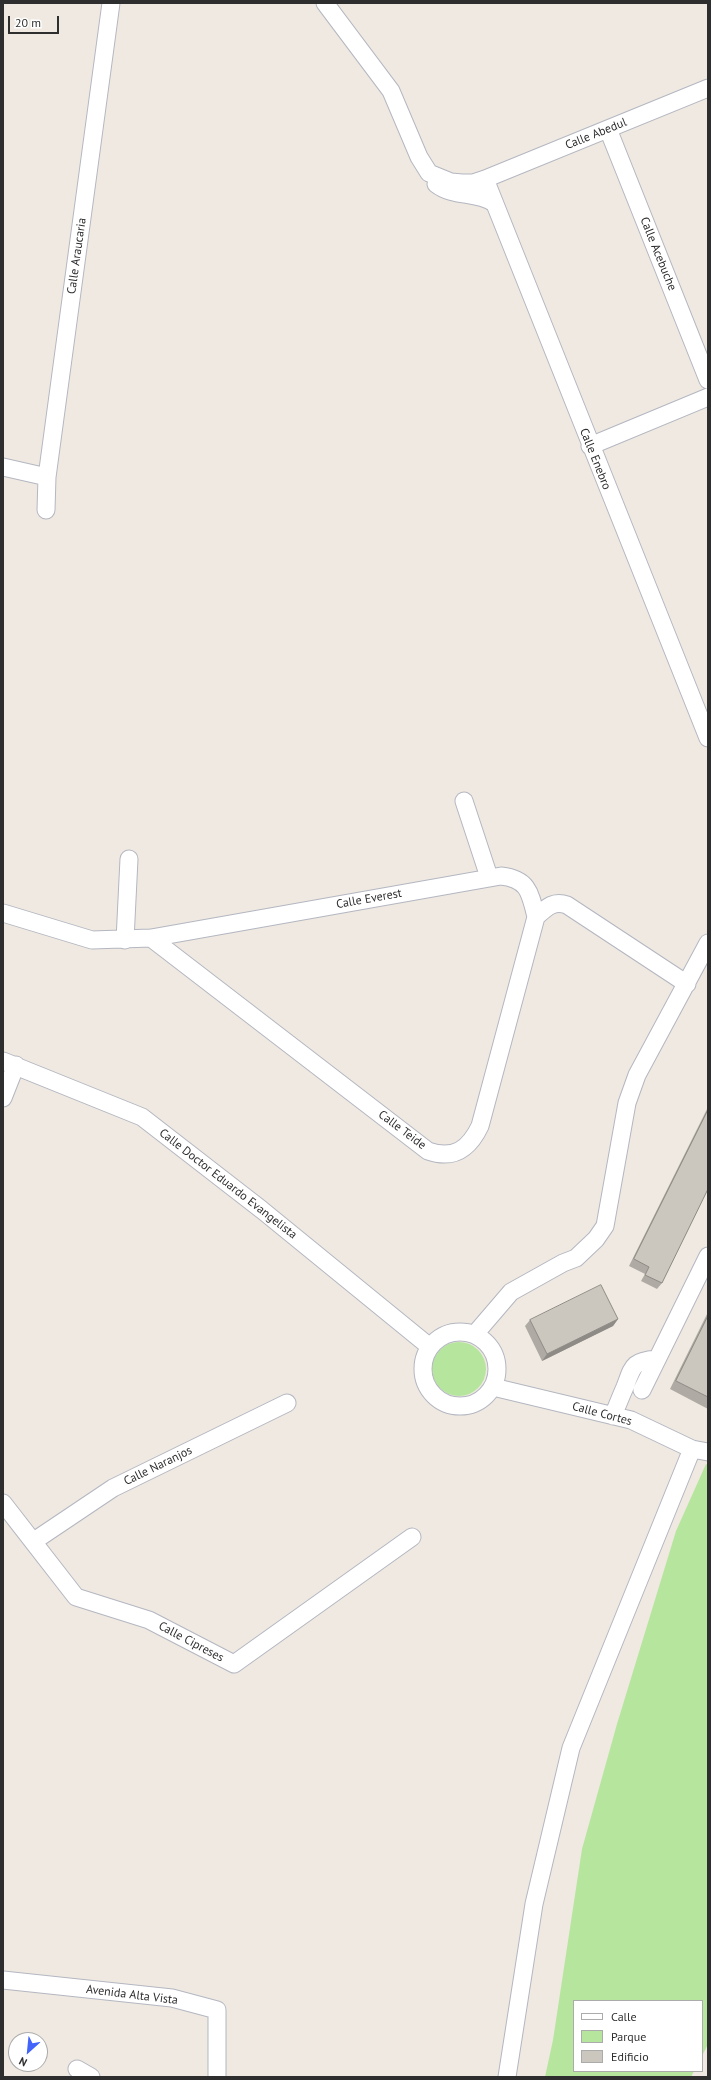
<!DOCTYPE html>
<html>
<head>
<meta charset="utf-8">
<style>
  body { margin:0 }
  #map { position:relative; width:711px; height:2080px; overflow:hidden; background:#efe9e1; font-family:"PT Sans",sans-serif }
  canvas { display:block }
  .frame { position:absolute; inset:0; border:4px solid #2e2e2e; pointer-events:none }
  .legend { position:absolute; left:573px; top:2000px; width:130px; height:72px; box-sizing:border-box; background:#fff; border:1px solid #ababab; margin:0; padding:5px 7px; list-style:none; font-size:12px; color:#2e2e2e }
  .legend li { display:flex; align-items:center; gap:8px; height:20px }
  .legend b { width:20px; border:1px solid #ababab }
  .north { position:absolute; left:8px; top:2032px; width:40px; height:40px; box-sizing:border-box; background:#fff; border:1px solid #ababab; border-radius:50%; rotate:207deg; font-size:11px; font-weight:700; line-height:16px; text-align:center; color:#2e2e2e }
  .north::after { content:''; display:block; margin:auto; width:14px; height:18px; background:#4264fb; clip-path:polygon(50% 0,100% 100%,50% 72%,0 100%) }
  .scale { position:absolute; left:8px; top:16px; width:51px; height:18px; box-sizing:border-box; border:2px solid #2e2e2e; border-top:0; padding-left:5px; font-size:12px; line-height:14px; white-space:nowrap; color:#2e2e2e; -webkit-text-stroke:3px #fff; paint-order:stroke }
</style>
</head>
<body>
<div id="map">
<canvas width="711" height="2080"></canvas>
<div class="frame"></div>
<ul class="legend">
<li><b style="height:5px;background:#fff"></b>Calle</li>
<li><b style="height:11px;background:#b6e59e"></b>Parque</li>
<li><b style="height:11px;background:#cbc7bf"></b>Edificio</li>
</ul>
<div class="north">N</div>
<div class="scale">20 m</div>
</div>
<script>
const ctx = document.querySelector('canvas').getContext('2d');
ctx.lineJoin = 'round';
function fillPath(path, color) { ctx.fillStyle = color; ctx.fill(path, 'evenodd'); }
function stroke(path, color, width, dash) { ctx.strokeStyle = color; ctx.lineWidth = width; ctx.lineCap = dash ? 'butt' : 'round'; ctx.setLineDash(dash || []); ctx.stroke(path); }
function drawText(font, color, halo, rows, align = 'center') {
  ctx.font = font + ' "PT Sans",sans-serif'; ctx.lineWidth = 3.5; ctx.setLineDash([]); ctx.textBaseline = 'middle'; ctx.strokeStyle = halo; ctx.fillStyle = color; for (const [text, x, y, turn = 0] of rows) {
    ctx.save(); ctx.translate(x, y); ctx.rotate((+turn || 0) * Math.PI / 180); ctx.textAlign = isNaN(turn) ? turn : align; if (halo) ctx.strokeText(text, 0, 0); ctx.fillText(text, 0, 0); ctx.restore();
  }
}
fillPath(new Path2D(`
  M432 1369a27 27 0 1 1 54 0a27 27 0 1 1-54 0Z
  M706,1464L708,1465V2044L702,2056V2001H574V2071H694L691,2077H545L553,2040L582,1849L617,1724L676,1531Z`), '#b6e59e');
const minor = new Path2D(`
  M325,3L391,91L419,157L429,173L451,182L462,183H473L485,179L708,88
  M608,129L708,380
  M485,179L708,738
  M436,184C454,198 476,191 494,203
  M590,446L708,397
  M3,467L47,477
  M46,510L47,477L111,3
  M464,801L489,877
  M3,913L92,940L151,938L501,876C528,879 530,892 536,917L480,1126C469,1149 454,1160 428,1151L151,938
  M536,917C546,908 553,900 567,905L687,984
  M125,940L129,859
  M3,1061L142,1117L262,1210L430,1347
  M3,1098L16,1065
  M423 1369a37 37 0 1 1 74 0a37 37 0 1 1-74 0Z
  M475,1334L511,1292L563,1263L576,1258L596,1239L605,1226L627,1103L637,1075L708,943
  M493,1387L631,1420L692,1449L708,1452
  M642,1390L708,1256
  M613,1416C617,1406 621,1396 625,1387C633,1366 632,1361 657,1359
  M3,1503L76,1597L149,1620L234,1664L412,1537
  M34,1541L113,1488L287,1403
  M3,1980L172,1998L217,2010V2077
  M77,2069L91,2077
  M507,2077L534,1904L571,1748L692,1449`);
stroke(minor, '#b4b7c1', 19);
stroke(minor, '#fff', 17);
fillPath(new Path2D(`
  M708,1107V1189L662,1283L657,1289L641,1281L645,1274L629,1266Z
  M708,1312V1409L670,1389Z
  M618,1319L613,1326L542,1361L525,1326L530,1320Z`), '#afaba4');
fillPath(new Path2D(`
  M618,1319L613,1326L542,1361L547,1354Z`), '#8e8b86');
const building = new Path2D(`
  M708,1110V1189L662,1283L645,1275L649,1267L634,1259Z
  M601,1285L618,1319L547,1354L530,1320Z
  M708,1316V1397L676,1381Z`);
fillPath(building, '#cbc7bf');
stroke(building, '#8e8b86', 1);
drawText('12px', '#2e2e2e', '#fff', [
  ["Calle Abedul",596,134,-22],
  ["Calle Acebuche",658,254,68],
  ["Calle Araucaria",77,256,-82],
  ["Calle Enebro",595,459,68],
  ["Calle Everest",369,899,-10],
  ["Calle Teide",402,1130,37],
  ["Calle Doctor Eduardo Evangelista",228,1184,38],
  ["Calle Cortes",602,1414,15],
  ["Calle Naranjos",158,1466,-26],
  ["Calle Cipreses",191,1642,28],
  ["Avenida Alta Vista",132,1995,7]
]);
</script>
</body>
</html>
